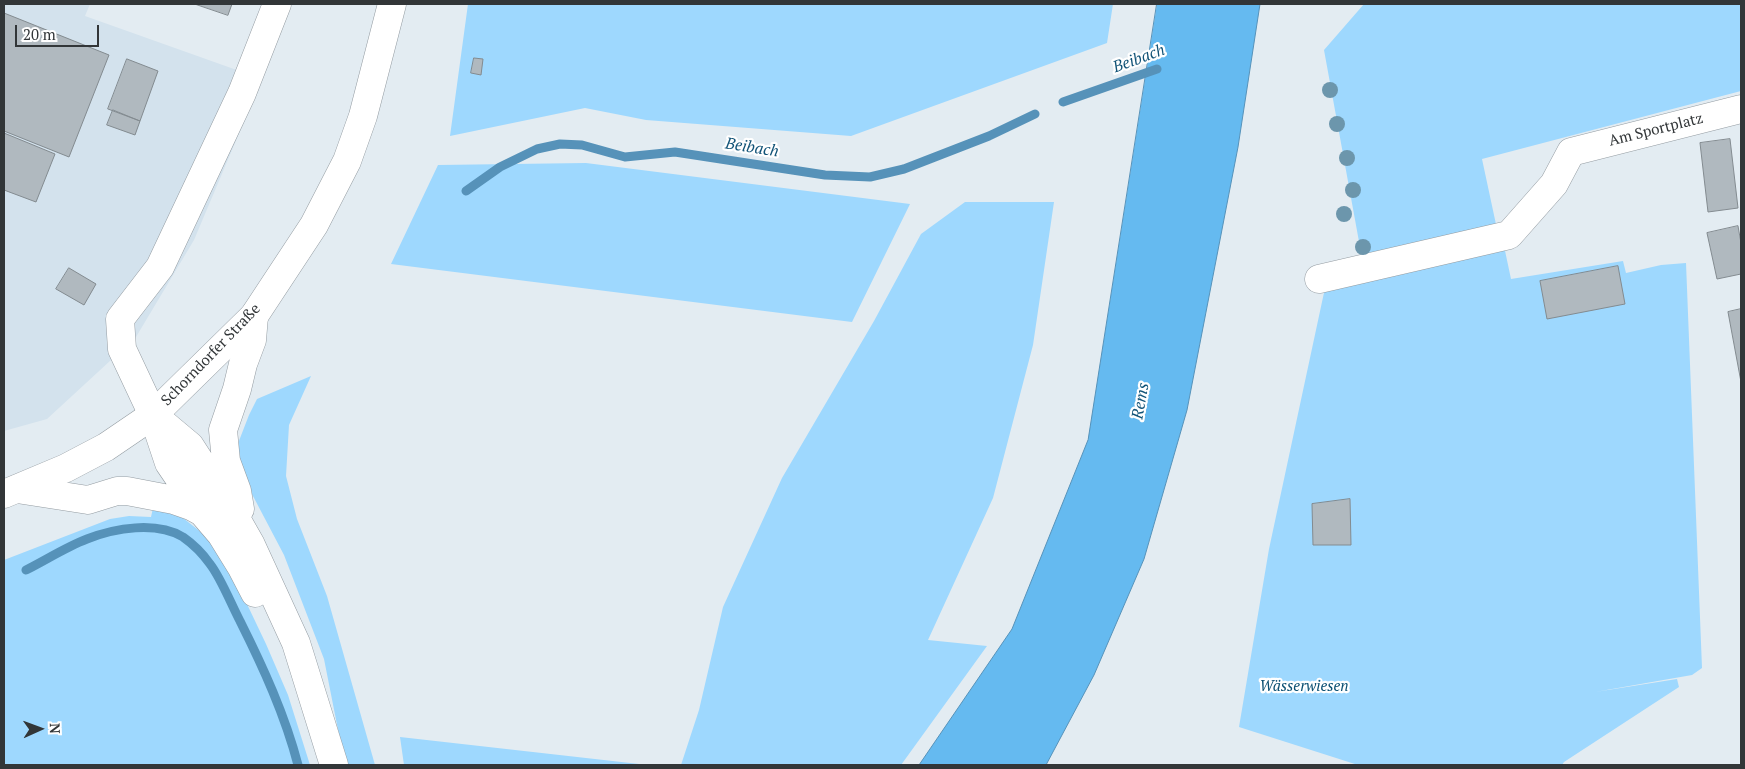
<!DOCTYPE html>
<html>
<head>
<meta charset="utf-8">
<style>
  body { margin:0 }
  #map { position:relative; width:1745px; height:769px; overflow:hidden; background:#e3ecf2; font-family:"PT Serif",serif }
  canvas { display:block }
  .frame { position:absolute; inset:0; border:5px solid #323638; pointer-events:none }
  .north { position:absolute; left:15px; top:704px; width:50px; height:50px; -webkit-text-stroke:4px #fff; paint-order:stroke; rotate:88deg; font-size:14px; font-weight:700; line-height:20px; text-align:center; color:#323638 }
  .north::after { content:''; display:block; margin:auto; width:18px; height:22px; background:#323638; clip-path:polygon(50% 0,100% 100%,50% 72%,0 100%) }
  .scale { position:absolute; left:15px; top:25px; width:84px; height:22px; box-sizing:border-box; border:2px solid #323638; border-top:0; padding-left:6px; font-size:15px; line-height:18px; white-space:nowrap; color:#323638; -webkit-text-stroke:4px #fff; paint-order:stroke }
</style>
</head>
<body>
<div id="map">
<canvas width="1745" height="769"></canvas>
<div class="frame"></div>
<div class="north">N</div>
<div class="scale">20 m</div>
</div>
<script>
const ctx = document.querySelector('canvas').getContext('2d');
ctx.lineJoin = 'round';
function fillPath(path, color) { ctx.fillStyle = color; ctx.fill(path, 'evenodd'); }
function stroke(path, color, width, dash) { ctx.strokeStyle = color; ctx.lineWidth = width; ctx.lineCap = dash ? 'butt' : 'round'; ctx.setLineDash(dash || []); ctx.stroke(path); }
function drawText(font, color, halo, rows, align = 'center') {
  ctx.font = font + ' "PT Serif",serif'; ctx.lineWidth = 4.5; ctx.setLineDash([]); ctx.textBaseline = 'middle'; ctx.strokeStyle = halo; ctx.fillStyle = color; for (const [text, x, y, turn = 0] of rows) {
    ctx.save(); ctx.translate(x, y); ctx.rotate((+turn || 0) * Math.PI / 180); ctx.textAlign = isNaN(turn) ? turn : align; if (halo) ctx.strokeText(text, 0, 0); ctx.fillText(text, 0, 0); ctx.restore();
  }
}
fillPath(new Path2D(`
  M4,4H90L85,16L262,79L194,240L136,337L47,419L4,431Z`), '#d3e2ed');
fillPath(new Path2D(`
  M468,4H1113L1107,43L851,136L646,120L585,108L450,136Z
  M1364,4H1741V91L1482,159L1497,229L1362,258L1324,50Z
  M586,163L910,204L852,322L391,264L438,165Z
  M965,202H1054L1033,345L993,498L928,640L987,646L901,765H681L699,710L723,607L782,478L874,321L921,234Z
  M1504,246L1511,279L1623,261L1626,273L1661,265L1686,263L1702,668L1692,675L1595,692L1677,679L1679,687L1564,762L1562,765H1358L1239,727L1269,549L1325,288Z
  M311,376L289,425L286,476L297,519L327,596L375,765H345L324,659L284,555L243,477L237,446L249,415L257,399Z
  M153,508L166,511L183,518L206,536L236,581L266,644L288,695L310,765H4V560L110,519L129,516L151,517Z
  M400,737L648,765H404Z`), '#9ed8fe');
const water = new Path2D(`
  M1157,4H1260L1238,147L1187,410L1144,559L1094,675L1046,765H919L1012,629L1088,440Z`);
fillPath(water, '#65baf0');
stroke(water, '#5692b9', 1);
stroke(new Path2D(`
  M1063,102L1157,69
  M466,191L500,167L537,149L560,144L582,145L625,157L675,152L825,175L870,177L904,169L989,136L1035,114
  M26,570C46,560 66,547 87,539C115,528 156,521 183,537C193,544 203,554 210,564C221,578 231,604 240,621C263,667 285,715 298,765`), '#5692b9', 9);
const building = new Path2D(`
  M195,4H232L228,15Z
  M4,13L109,55L69,157L4,131Z
  M474,58L483,59L481,75L471,73Z
  M127,59L158,71L140,121L108,109Z
  M113,110L140,121L135,135L107,125Z
  M4,133L55,154L36,202L4,190Z
  M1730,139L1738,208L1708,212L1700,143Z
  M1738,226L1741,243V274L1717,279L1707,233Z
  M1618,266L1625,304L1547,319L1540,281Z
  M69,268L96,284L84,305L56,289Z
  M1741,309V382L1728,312Z
  M1350,499L1351,545H1313L1312,504Z`);
fillPath(building, '#b0b9bf');
stroke(building, '#838b90', 1);
const minor = new Path2D(`
  M1319,279L1509,235L1554,184L1571,152L1741,109
  M153,415L122,349L120,319L160,267L242,93L277,4`);
const major = new Path2D(`
  M4,494L66,468L106,447L153,415L254,316L314,225L347,161L363,116L392,4`);
const highway = new Path2D(`
  M153,415L190,446L230,508L251,545L296,643L334,765
  M153,415L169,463L203,513L221,534L242,568L255,593
  M17,489L88,500L117,491H127L174,500L191,506L202,512
  M240,509L237,491L226,461L223,430L237,389L243,364L252,340L254,316`);
stroke(minor, '#949ca2', 29);
stroke(major, '#949ca2', 29);
stroke(highway, '#949ca2', 29);
stroke(minor, '#fff', 28);
stroke(major, '#fff', 28);
stroke(highway, '#fff', 28);
ctx.fillStyle = '#6c96ac';
for (const [x, y] of [
  [1330,90],
  [1337,124],
  [1347,158],
  [1353,190],
  [1344,214],
  [1363,247]
]) { ctx.beginPath(); ctx.arc(x, y, 8, 0, 2 * Math.PI); ctx.fill(); }
drawText('15px', '#323638', '#fff', [
  ["Am Sportplatz",1656,130,-14],
  ["Schorndorfer Straße",211,355,-46]
]);
drawText('italic 15px', '#0a4f72', '#fff', [
  ["Wässerwiesen",1304,687]
]);
drawText('italic 16px', '#115377', '#fff', [
  ["Beibach",1139,59,-20],
  ["Beibach",752,148,9],
  ["Rems",1141,401,-80]
]);
</script>
</body>
</html>
